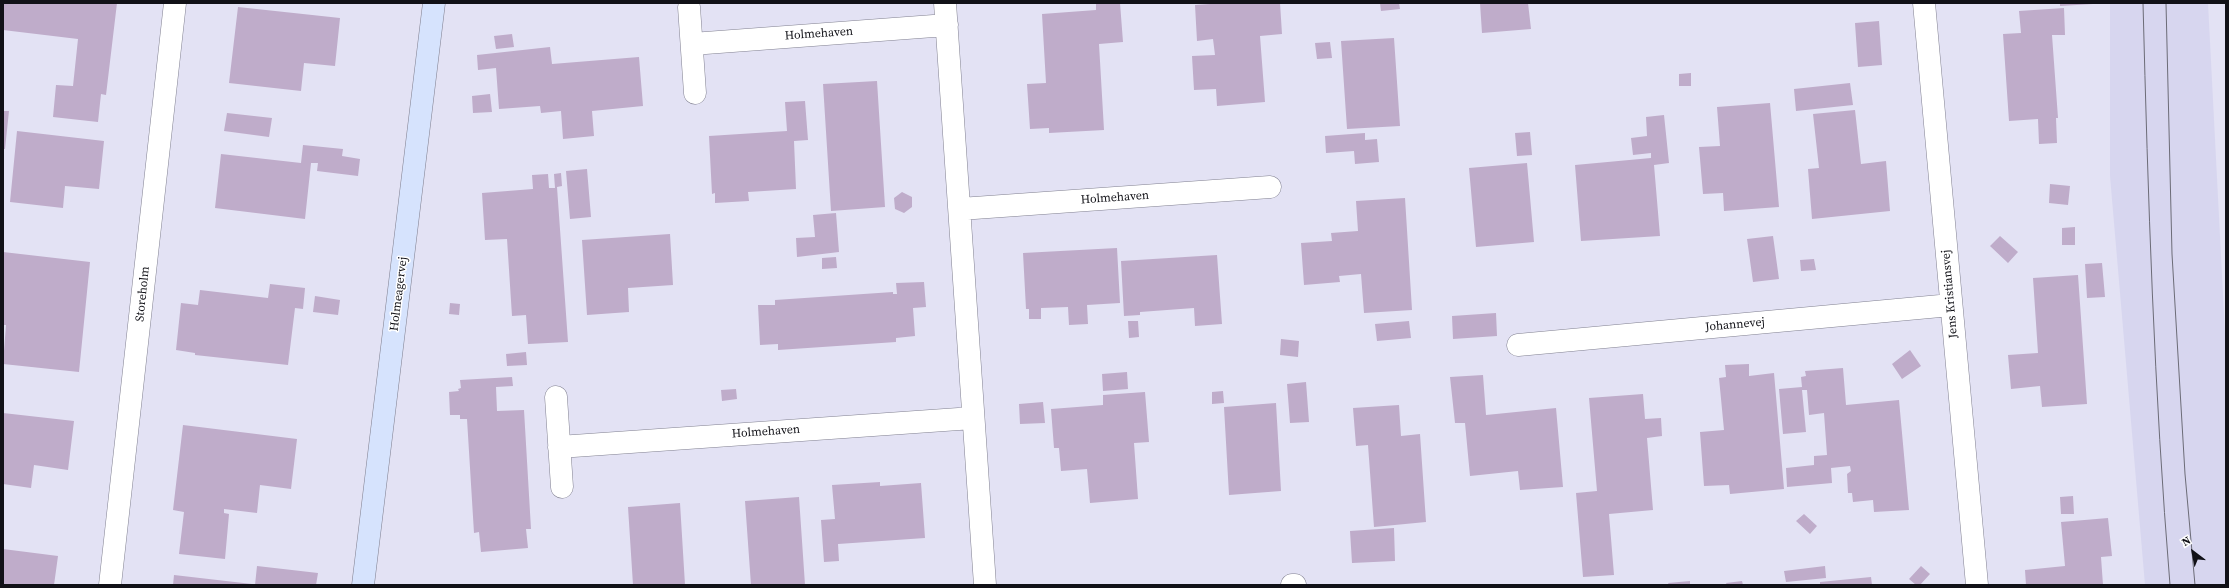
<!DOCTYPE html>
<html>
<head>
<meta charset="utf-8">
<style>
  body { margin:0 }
  #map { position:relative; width:2229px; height:588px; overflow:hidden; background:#e3e2f4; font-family:"Source Serif 4",serif }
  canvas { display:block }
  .frame { position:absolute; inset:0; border:4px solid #111117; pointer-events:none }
  .north { position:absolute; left:2173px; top:532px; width:40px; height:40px; -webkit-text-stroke:3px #fff; paint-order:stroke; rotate:328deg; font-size:11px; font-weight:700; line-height:16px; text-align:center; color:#111117 }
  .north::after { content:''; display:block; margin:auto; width:14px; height:18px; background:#111117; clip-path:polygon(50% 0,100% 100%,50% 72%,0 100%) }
</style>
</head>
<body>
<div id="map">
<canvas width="2229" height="588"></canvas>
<div class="frame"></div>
<div class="north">N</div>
</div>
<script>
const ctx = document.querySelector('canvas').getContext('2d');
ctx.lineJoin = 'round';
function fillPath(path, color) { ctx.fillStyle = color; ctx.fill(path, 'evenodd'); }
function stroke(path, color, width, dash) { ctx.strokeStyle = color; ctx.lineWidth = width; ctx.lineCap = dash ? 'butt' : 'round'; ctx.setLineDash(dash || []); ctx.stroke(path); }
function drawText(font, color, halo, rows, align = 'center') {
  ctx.font = font + ' "Source Serif 4",serif'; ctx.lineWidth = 3; ctx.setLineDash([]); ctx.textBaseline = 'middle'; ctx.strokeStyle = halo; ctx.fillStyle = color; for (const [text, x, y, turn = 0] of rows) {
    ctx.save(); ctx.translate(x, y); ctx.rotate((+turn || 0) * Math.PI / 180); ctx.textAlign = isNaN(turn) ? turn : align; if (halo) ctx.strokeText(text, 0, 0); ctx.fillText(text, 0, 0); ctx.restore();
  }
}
fillPath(new Path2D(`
  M2110,3H2208L2226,353V585H2145L2110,176Z`), '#d7d6ef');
fillPath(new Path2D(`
  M4,3H117L106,95L101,94L98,122L53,117L56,85L73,86L78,39L3,30Z
  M1096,3H1120L1123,42L1099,44L1104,130L1049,133V128L1030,129L1027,84L1046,83L1042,14L1096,10Z
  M1225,3H1280L1282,34L1260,36L1265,102L1217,106L1216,89L1194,90L1192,56L1215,55L1213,39L1197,41L1195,5Z
  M1380,3H1399L1400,9L1381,11Z
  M1480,3H1528L1531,29L1482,33Z
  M2060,3H2093V4L2060,6Z
  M238,7L340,18L335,66L304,63L301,91L229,83Z
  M2064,8L2065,35H2052L2058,118H2056L2057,143L2039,144L2038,119L2009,121L2003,34L2021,33L2019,11Z
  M1879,21L1882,65L1858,67L1855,23Z
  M512,34L514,47L496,49L494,36Z
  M1394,38L1400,126L1347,129L1341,41Z
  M1330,42L1332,58L1317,59L1315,43Z
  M550,47L552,64L639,57L643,106L592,111L594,136L563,139L561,111L541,113L540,106L499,109L496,68L478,70L477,55Z
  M1691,73V86H1679V74Z
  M877,81L885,207L831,211L823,84Z
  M1850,83L1853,105L1796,111L1794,89Z
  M490,94L492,112L473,113L472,96Z
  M805,101L808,140L794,141L796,189L748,192L749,201L715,203V193L712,194L709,136L787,131L785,102Z
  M1770,103L1779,207L1724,211L1723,193L1703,194L1699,147L1720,146L1717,107Z
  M1855,110L1861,164L1886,161L1890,211L1812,219L1808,169L1819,168L1813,114Z
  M3,111H9L5,149H3Z
  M227,113L272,118L269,137L224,131Z
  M1664,115L1669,163L1654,165L1660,236L1581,241L1575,165L1651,158V153L1633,155L1631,138L1647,136L1646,117Z
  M17,131L104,141L99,189L65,186L63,208L10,202Z
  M1530,132L1532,155L1517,156L1515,133Z
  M1365,133V140L1377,139L1379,162L1355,164L1354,151L1326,153L1325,136Z
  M303,145L343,149L342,156L360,159L358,176L317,171L318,163H311L305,219L215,208L221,154L301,163Z
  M1527,163L1534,242L1476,247L1469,168Z
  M587,169L591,217L570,219L566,171Z
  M561,173L562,186L557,187L568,342L528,344L526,315L512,316L507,239L485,240L482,193L533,189L532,175L548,174L549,188H555L554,174Z
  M2050,184L2070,186L2068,205L2049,203Z
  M902,192L912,197V207L904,213L895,209L894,198Z
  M1405,198L1412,310L1364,313L1361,274L1339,276L1340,282L1304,285L1301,243L1332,241L1331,233L1358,231L1356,201Z
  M836,213L839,252L797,257L796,238L815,237L813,215Z
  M2075,227V245H2062V228Z
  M670,234L673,285L628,288L629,312L587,315L582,240Z
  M1773,236L1779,279L1753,282L1747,239Z
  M2000,236L2018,252L2008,263L1990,246Z
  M1117,248L1120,303L1087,305L1088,324L1069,325L1068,307L1041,308V319H1029V309H1026L1023,253Z
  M3,252L90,262L79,372L3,364L6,325H3Z
  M1217,255L1222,324L1195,326L1194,308L1140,312V315L1124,316L1121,261Z
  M836,257L837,268L822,269V258Z
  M1814,259L1816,270L1801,271L1800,260Z
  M2102,263L2105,297L2087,298L2085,264Z
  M2078,275L2087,404L2042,407L2040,386L2011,389L2008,355L2038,353L2033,278Z
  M924,282L926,307L913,308L915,336L896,338V342L778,350V344L760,345L758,305H775V300L893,292V294H897L896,283Z
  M270,284L305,288L303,309L295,308L288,365L195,355V353L176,350L181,303L198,305L200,290L268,298Z
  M315,296L340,300L338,315L313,312Z
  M450,303L460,304L459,315L449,314Z
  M1496,313L1497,336L1453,339L1452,316Z
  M1128,321H1138L1139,337L1129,338Z
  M1409,321L1411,338L1377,341L1375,324Z
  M1281,339L1299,341L1298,357L1280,355Z
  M1910,350L1921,366L1902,379L1892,364Z
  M526,352L527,365L507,366L506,354Z
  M1749,364V376L1774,373L1784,489L1730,494L1729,485L1704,486L1700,432L1724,430L1719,378L1726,377L1725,365Z
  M1843,368L1846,405L1899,400L1909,510L1874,512L1873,500L1853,502L1852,493H1848L1847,474L1851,471L1850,466L1831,468L1832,483L1787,487L1786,468L1814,465V456L1827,455L1824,413L1809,415L1807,390H1802L1806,432L1783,434L1779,389L1802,387L1801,377L1806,376L1805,371Z
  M1127,372L1128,389L1103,391L1102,374Z
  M1483,375L1486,415L1556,408L1563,487L1520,490L1518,471L1470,476L1465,423H1455L1450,377Z
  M512,377L513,386L496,387L497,411L524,410L531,529H526L528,548L481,552L479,532L474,533L467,419H460V415H450L449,392L459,391L458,389L461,388L460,380Z
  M1306,382L1309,422L1290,423L1287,384Z
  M736,389L737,399L722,401L721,390Z
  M1223,391L1224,403L1212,404V392Z
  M1145,392L1149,442L1134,443L1138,499L1090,503L1087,469L1061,471L1059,448H1054L1051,409L1103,405V395Z
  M1643,394L1645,419L1661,418L1662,436L1647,438L1653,510L1609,514L1614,575L1583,577L1576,493L1597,491L1589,398Z
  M1043,402L1045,423L1020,424L1019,404Z
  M1276,403L1281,491L1229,495L1224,407Z
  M1399,405L1401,436L1420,434L1426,522L1374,527L1368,445L1356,446L1353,408Z
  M3,413L74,421L68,470L34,465L31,488L3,484Z
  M183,425L297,439L291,489L260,485L257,513L224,509V513L229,514L225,559L179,554L184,512L173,510Z
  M880,482V486L921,483L925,538L838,544L839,561L824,562L821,520L835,519L832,485Z
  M2073,496L2074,514H2061L2060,497Z
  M799,497L805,585H751L745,501Z
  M680,503L685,585H633L628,507Z
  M1804,514L1817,526L1810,534L1796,521Z
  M2108,518L2112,556L2101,557L2103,585H2026L2025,570L2065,566L2061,522Z
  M1394,528L1395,561L1352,563L1350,531Z
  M3,549L58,556L54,585H3Z
  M257,566L318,573L316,585H255Z
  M1825,566L1826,578L1786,582L1784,571Z
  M1921,566L1930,574L1920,585H1916L1909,579Z
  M174,575L252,584V585H173Z
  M1871,577L1872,585H1820V582Z
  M1690,581V585H1669L1668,583Z
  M1742,581L1743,585H1727L1726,583Z`), '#bfacca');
const street = new Path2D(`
  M945,3L985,585
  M1924,3L1977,585
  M689,7L695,93
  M692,44L947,25
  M960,209L1270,187
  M1518,345L1951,305
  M556,397L562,487
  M559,447L973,418
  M110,585L175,3
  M1292,585H1295`);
const secondary = new Path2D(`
  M363,585L434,3`);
stroke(street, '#818090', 23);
stroke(secondary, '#818090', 23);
stroke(street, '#fff', 22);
stroke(secondary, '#d6e3fd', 22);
stroke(new Path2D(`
  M2143,3C2148,197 2154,391 2170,585
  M2166,3L2172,254L2185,474L2195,585`), '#6c6c77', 1);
drawText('12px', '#111117', '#fff', [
  ["Holmehaven",819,34,-4],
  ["Holmehaven",1115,198,-4],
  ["Storeholm",143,294,-84],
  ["Holmeagervej",399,294,-83],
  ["Jens Kristiansvej",1950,294,-95],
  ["Johannevej",1735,325,-5],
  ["Holmehaven",766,432,-4]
]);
</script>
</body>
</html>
